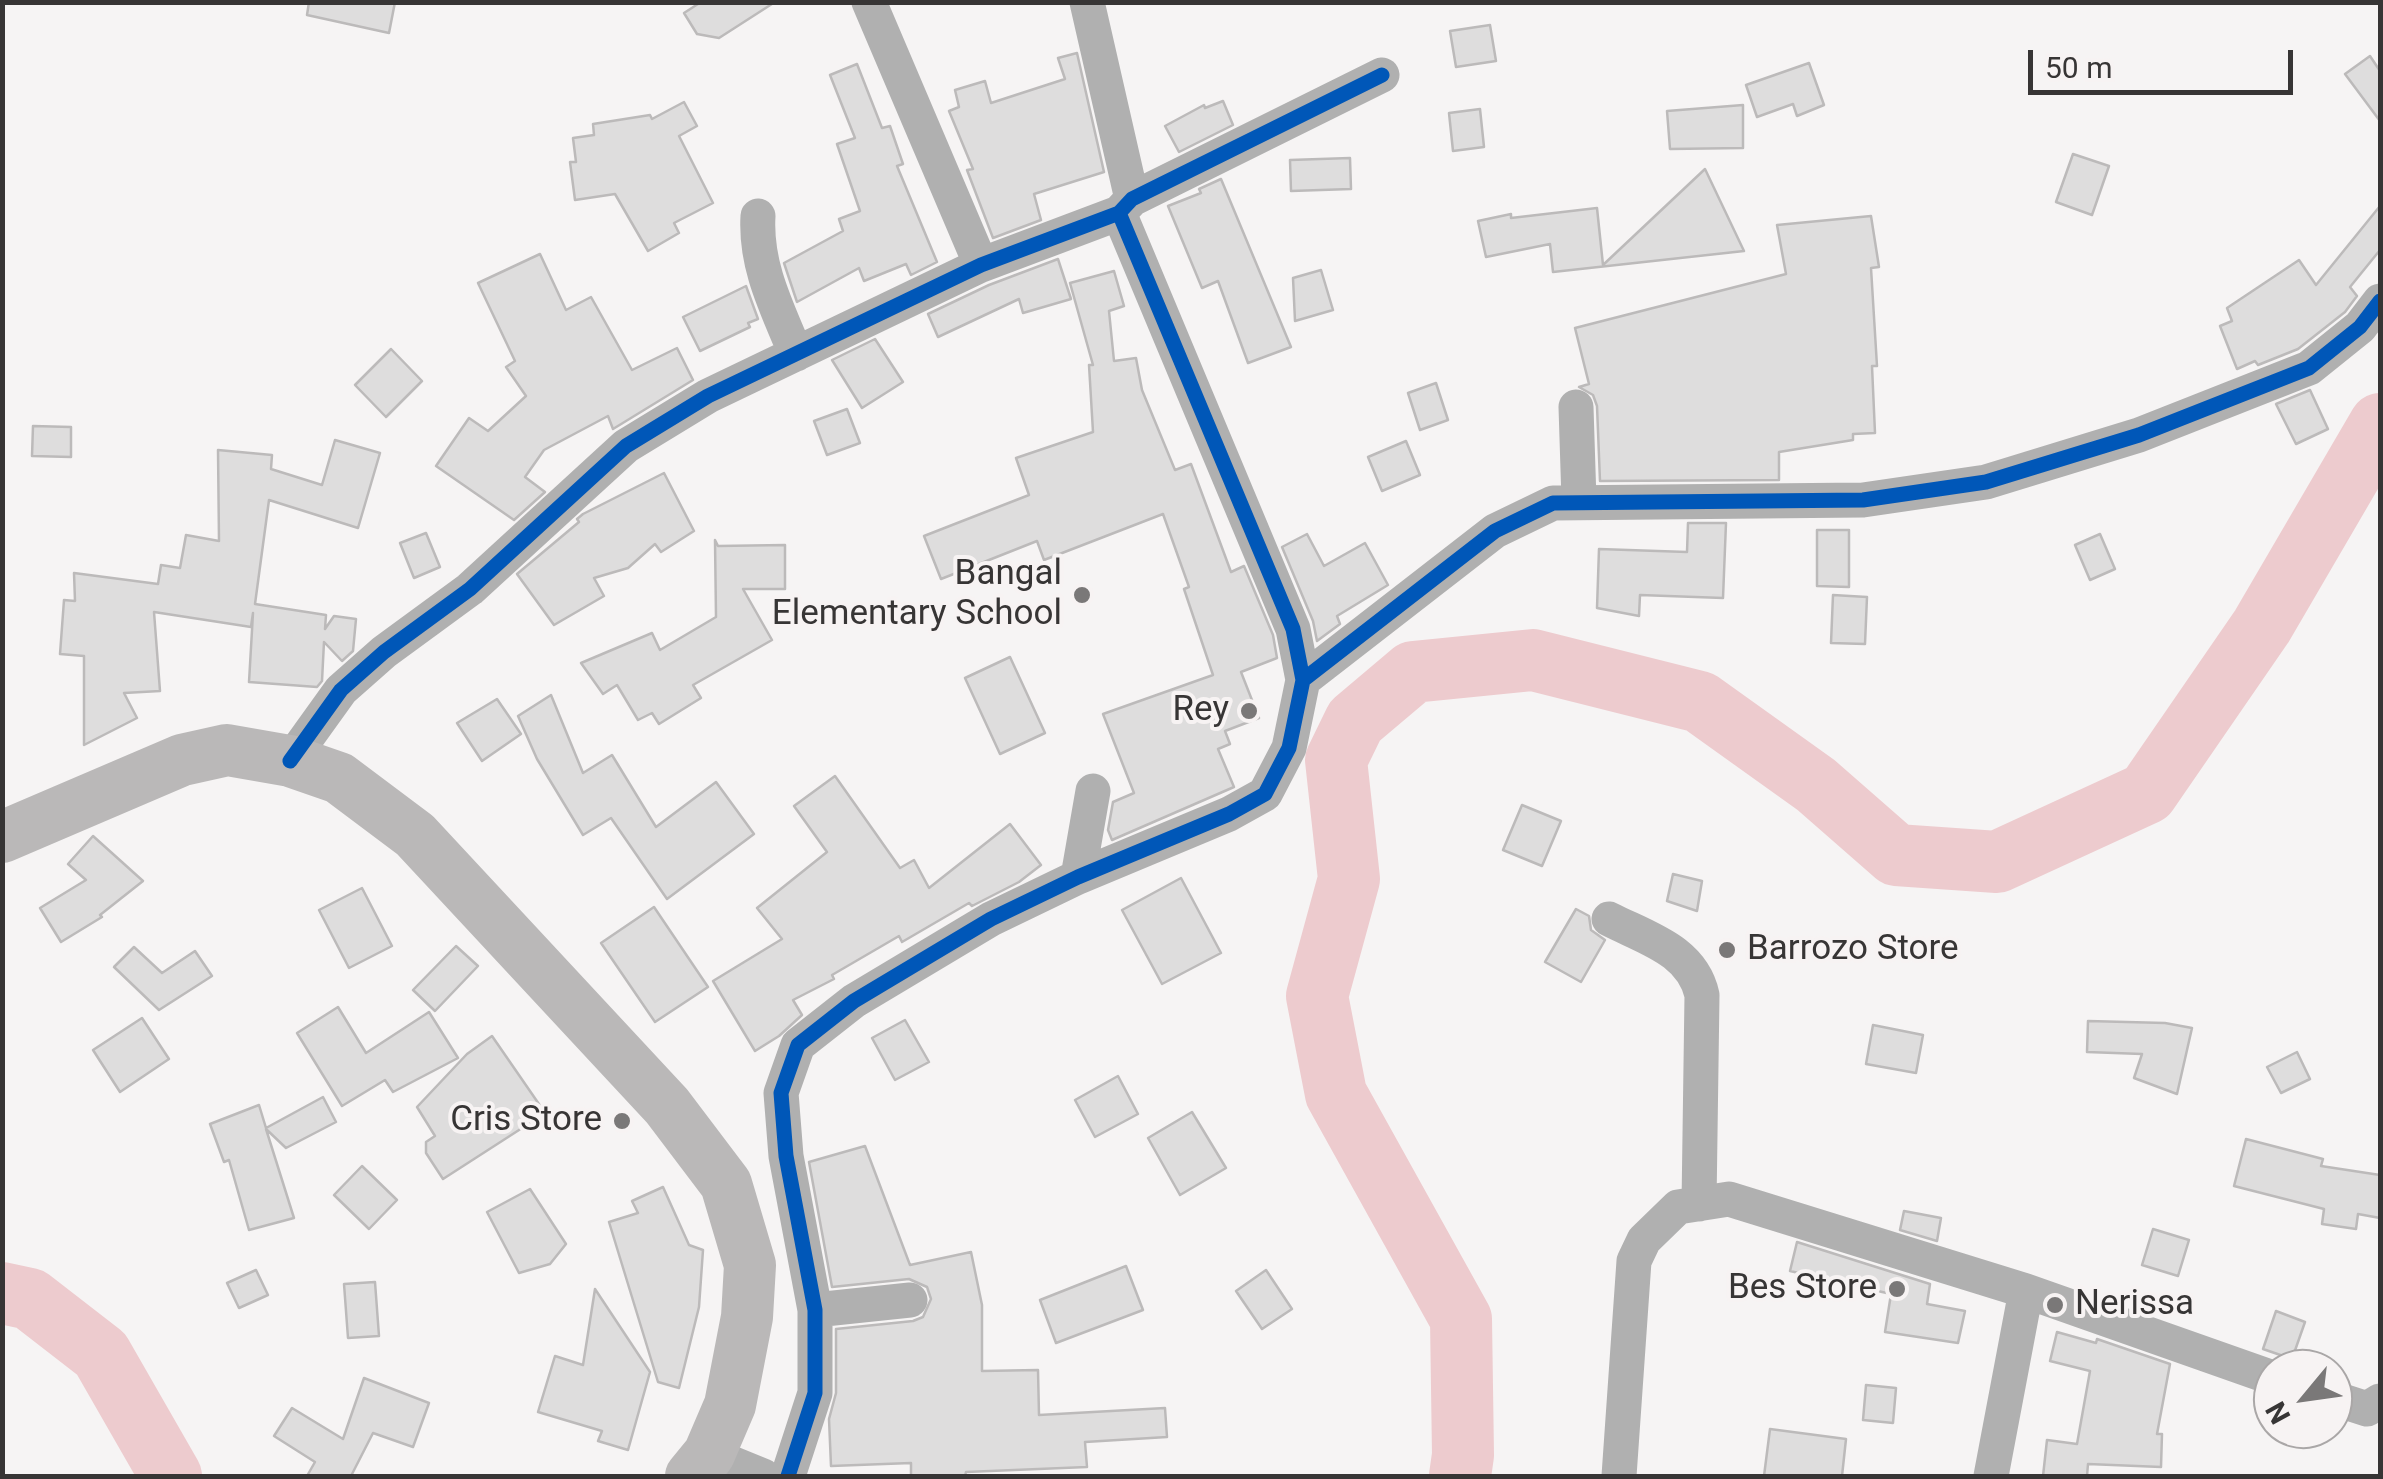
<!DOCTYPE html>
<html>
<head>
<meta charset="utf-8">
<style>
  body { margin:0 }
  #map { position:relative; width:2383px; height:1479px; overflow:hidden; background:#f6f4f4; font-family:Roboto,sans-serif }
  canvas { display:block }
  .frame { position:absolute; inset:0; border:5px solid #373535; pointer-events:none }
  .north { position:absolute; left:2253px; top:1349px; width:100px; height:100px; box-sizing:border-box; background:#f7f3f3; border:2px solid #aaa7a7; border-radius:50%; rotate:241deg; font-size:28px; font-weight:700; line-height:40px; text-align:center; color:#373535 }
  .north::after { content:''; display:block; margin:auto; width:35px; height:45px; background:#7a7878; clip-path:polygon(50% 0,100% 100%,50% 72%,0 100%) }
  .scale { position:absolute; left:2028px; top:50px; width:265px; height:45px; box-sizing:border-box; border:5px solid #373535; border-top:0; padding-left:12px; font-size:30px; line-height:35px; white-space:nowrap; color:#373535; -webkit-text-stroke:8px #f7f3f3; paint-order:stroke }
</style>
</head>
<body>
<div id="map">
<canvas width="2383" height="1479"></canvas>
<div class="frame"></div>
<div class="north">N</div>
<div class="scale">50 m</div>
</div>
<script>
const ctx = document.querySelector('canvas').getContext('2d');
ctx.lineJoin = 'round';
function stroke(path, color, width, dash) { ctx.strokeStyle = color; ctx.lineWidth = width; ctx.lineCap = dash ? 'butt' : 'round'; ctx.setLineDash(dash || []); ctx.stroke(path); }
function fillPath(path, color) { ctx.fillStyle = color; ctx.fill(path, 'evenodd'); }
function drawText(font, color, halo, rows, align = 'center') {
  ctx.font = font + ' Roboto,sans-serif'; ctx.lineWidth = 8; ctx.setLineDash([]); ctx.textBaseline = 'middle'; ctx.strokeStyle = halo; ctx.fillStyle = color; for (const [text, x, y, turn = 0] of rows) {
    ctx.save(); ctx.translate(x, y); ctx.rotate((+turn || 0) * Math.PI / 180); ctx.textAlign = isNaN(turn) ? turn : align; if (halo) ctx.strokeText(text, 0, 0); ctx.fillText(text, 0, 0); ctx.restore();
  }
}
stroke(new Path2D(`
  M2,1293L30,1299L101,1354L171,1476
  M1460,1476L1463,1455L1461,1319L1336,1094L1317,996L1349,879L1336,760L1355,721L1413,672L1533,660L1700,702L1816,785L1896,855L1997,862L2147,793L2262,626L2380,424`), '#edcbce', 62);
const building = new Path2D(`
  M309,2H395L389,33L307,15Z
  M701,2H775L719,38L697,34L684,13Z
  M1490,25L1496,61L1456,67L1450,31Z
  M1077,53L1104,172L1034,194L1041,220L993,238L967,170L973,169L949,111L959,107L955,90L985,81L991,103L1065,79L1058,58Z
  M2370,56L2380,71V121L2345,74Z
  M1809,63L1824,105L1797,116L1793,104L1757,117L1746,85Z
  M857,64L882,128L890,126L903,164L897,166L937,262L911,275L906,264L864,281L859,268L797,302L784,263L843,231L839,219L860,211L837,144L855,138L830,75Z
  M1223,101L1233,125L1179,152L1165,126L1204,105L1205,108Z
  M684,102L697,126L679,136L713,203L674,223L679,233L648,251L615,194L575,200L570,162H576L573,138L594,135L593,124L650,115L652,119Z
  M1743,105V148L1670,149L1667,111Z
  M1480,109L1484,147L1453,151L1449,113Z
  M2073,154L2109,166L2092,215L2056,202Z
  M1350,158L1351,189L1291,191L1290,160Z
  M1705,169L1744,251L1553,272L1550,244L1486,257L1478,221L1511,214V218L1597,208L1603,265Z
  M1221,179L1291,347L1248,363L1218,281L1202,288L1168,206L1201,193L1199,189Z
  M2380,206V250L2350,287L2357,296L2345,312L2298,349L2258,365L2255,361L2237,369L2220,326L2232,321L2227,308L2299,260L2316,285Z
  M1871,216L1879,267L1871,268L1877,366H1872L1875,433L1853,434V440L1779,452V480L1600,481L1597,406L1593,395L1579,387L1589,384L1575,328L1786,274L1777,225Z
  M540,254L566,310L591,297L632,370L677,348L693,380L613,429L608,416L544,450L525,477L545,492L514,520L436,466L469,418L488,431L526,396L506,367L515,361L478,283Z
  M1058,259L1071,299L1023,313L1019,299L938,337L928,314L989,285Z
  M1321,270L1333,310L1295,321L1293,278Z
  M1114,271L1124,306L1109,311L1114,361L1136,358L1142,390L1175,470L1191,464L1231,572L1244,566L1273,635L1277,658L1241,672L1259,718L1225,731L1230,744L1218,749L1234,787L1112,840L1108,830L1113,802L1134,793L1103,714L1213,675L1184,589L1189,587L1163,514L1044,560L1037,541L941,579L924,536L1029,495L1016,458L1093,432L1089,365H1093L1070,283Z
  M746,286L758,319L748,323L750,327L700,351L683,317Z
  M875,339L903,382L862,408L832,360Z
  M391,349L422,381L386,417L355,385Z
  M1436,383L1448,420L1420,430L1408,393Z
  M2310,390L2328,429L2296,444L2276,404Z
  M847,409L860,443L827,455L814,421Z
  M33,426L71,427V457L32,456Z
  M335,440L380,453L358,528L269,500L255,604L326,615L325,629L334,616L356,619L353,651L342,661L324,642L322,681L317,687L249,682L253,613L251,627L154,612L160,691L124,693L137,718L84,745V656L60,654L64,600L75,601L74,573L158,584L161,565L180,568L186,535L219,541L218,450L272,455L271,469L322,485Z
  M1406,441L1420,475L1382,491L1368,457Z
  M664,473L694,531L661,552L655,544L628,568L594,578L604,596L554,625L517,574L579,522L577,519L583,514Z
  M1688,523H1726L1723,598L1640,595L1639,616L1597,608L1599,549L1687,552Z
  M1817,530H1849V587L1817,586Z
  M426,533L440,567L414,578L400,543Z
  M1307,534L1324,566L1365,543L1388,585L1337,616L1340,624L1317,641L1313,621L1282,547Z
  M2100,534L2115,569L2090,580L2075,545Z
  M715,540L718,546L785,545V589H743L772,640L693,685L701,698L659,724L652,713L638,720L617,685L603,694L581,663L652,633L660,650L716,617Z
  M1833,595L1867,597L1865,644L1831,643Z
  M1010,657L1045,733L1000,754L965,678Z
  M551,695L583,773L612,755L656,827L716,782L754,834L667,899L611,818L583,835L537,759L518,716Z
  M497,699L521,734L482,761L457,723Z
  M835,776L900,868L914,860L929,888L1010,824L1041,865L1019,882L972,906L969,903L902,942L899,936L832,975L834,979L793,1000L802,1015L779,1036L755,1051L713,981L782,939L757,908L827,852L794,806Z
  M1522,805L1561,821L1542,866L1503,850Z
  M93,836L143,881L100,915L102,917L61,942L40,908L86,880L68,864Z
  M1673,874L1702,881L1697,911L1667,901Z
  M1181,878L1221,953L1162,984L1122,910Z
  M362,888L392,946L349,968L319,910Z
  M654,907L708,987L655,1022L601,943Z
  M1576,909L1589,916L1591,930L1605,940L1581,982L1545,962Z
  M456,946L478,966L435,1011L413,990Z
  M134,947L162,973L195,951L212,976L159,1010L114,967Z
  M338,1007L366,1053L429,1012L458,1058L393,1092L385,1080L342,1106L297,1033Z
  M142,1018L169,1059L120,1092L93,1050Z
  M905,1020L929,1062L895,1080L872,1038Z
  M2088,1021L2165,1023L2192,1028L2177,1094L2134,1078L2142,1054L2087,1052Z
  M1873,1025L1923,1035L1916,1073L1866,1064Z
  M492,1036L541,1107L530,1114L533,1121L443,1179L426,1153V1142L435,1136L417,1107L467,1054Z
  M2297,1052L2310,1079L2281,1093L2267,1067Z
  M1118,1076L1138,1114L1095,1137L1075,1100Z
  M323,1097L336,1122L286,1148L266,1129L294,1218L249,1230L229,1160L224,1162L210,1124L259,1105L266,1128Z
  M1192,1112L1226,1168L1180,1195L1148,1138Z
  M2246,1139L2323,1159L2321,1166L2380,1175V1218L2358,1214L2356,1229L2322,1224L2324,1209L2234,1186Z
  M865,1146L910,1265L971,1252L982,1305V1371L1038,1370L1039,1415L1165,1408L1167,1437L1085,1442L1087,1467L966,1472L965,1476H911V1463L831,1466L829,1419L836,1393V1329L913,1321L923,1317L931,1299L927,1287L909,1279L832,1287L809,1162Z
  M362,1166L397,1200L369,1229L334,1195Z
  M663,1187L689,1245L703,1250L699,1307L679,1388L658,1382L609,1222L638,1213L632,1201Z
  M530,1189L566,1244L550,1264L519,1273L487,1212Z
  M1904,1211L1941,1218L1937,1241L1900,1230Z
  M2153,1229L2189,1240L2178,1276L2142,1265Z
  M1797,1242L1930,1284L1927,1304L1965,1311L1958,1343L1885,1332L1891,1294L1790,1271Z
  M1126,1266L1143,1310L1056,1343L1040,1300Z
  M256,1270L268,1295L239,1308L227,1283Z
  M1266,1270L1292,1309L1262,1329L1236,1291Z
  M375,1282L379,1336L348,1338L344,1284Z
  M595,1289L650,1372L628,1450L598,1441L602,1431L538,1412L555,1356L583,1365Z
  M2276,1311L2305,1322L2292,1359L2263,1349Z
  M2057,1332L2096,1343L2097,1339L2170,1364L2157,1434H2162L2161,1467L2088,1464L2087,1476H2043L2047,1440L2077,1444L2090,1371L2050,1361Z
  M364,1378L429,1403L413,1447L373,1433L351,1476H307L315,1462L274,1436L292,1408L343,1439Z
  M1866,1385L1896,1388L1893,1423L1863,1420Z
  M1770,1429L1846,1439L1842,1476H1764Z`);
fillPath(building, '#dedddd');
stroke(building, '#bcbaba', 2.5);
stroke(new Path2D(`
  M869,2L981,265
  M1087,2L1132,199
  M758,216C755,266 777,308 796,354
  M1576,407L1579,501
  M1303,680L1495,531L1553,503L1863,500L1986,482L2139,435L2309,368L2360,327L2380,301
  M290,761L341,690L384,652L470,589L626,446L708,396L981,265L1119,213L1132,199L1382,75
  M1078,877L1093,791
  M1609,919C1646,938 1692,950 1702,995L1699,1204
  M815,1310L910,1300
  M2333,1398L2367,1409L2380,1401
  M709,1454L763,1476
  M788,1476L815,1393V1310L786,1156L781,1093L798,1045L854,1001L991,919L1078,877L1229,814L1265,794L1289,748L1303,680L1293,629L1119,213
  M1619,1476L1634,1261L1644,1240L1678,1207L1729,1199L2026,1291L2273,1378
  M1991,1476L2026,1291`), '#b0b0b0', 35);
stroke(new Path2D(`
  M2,837L182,760L227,750L290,761L339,778L415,835L667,1106L726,1184L750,1265L747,1317L730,1405L709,1454L691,1476`), '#bab8b8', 52);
stroke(new Path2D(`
  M1303,680L1495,531L1553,503L1863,500L1986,482L2139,435L2309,368L2360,327L2380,301
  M290,761L341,690L384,652L470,589L626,446L708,396L981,265L1119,213L1132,199L1382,75
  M788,1476L815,1393V1310L786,1156L781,1093L798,1045L854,1001L991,919L1078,877L1229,814L1265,794L1289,748L1303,680L1293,629L1119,213`), '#0057b8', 15);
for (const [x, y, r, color] of [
  [1082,595,10,"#7a7878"],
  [1249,711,10,"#7a7878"],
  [1727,950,10,"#7a7878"],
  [622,1121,10,"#7a7878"],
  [1897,1289,10,"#7a7878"],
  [2055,1305,10,"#7a7878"]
]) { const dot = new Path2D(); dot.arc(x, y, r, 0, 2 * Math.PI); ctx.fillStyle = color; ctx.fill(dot); stroke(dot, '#f7f3f3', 4); }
drawText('35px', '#373535', '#f7f3f3', [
  ["Bangal",1062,575],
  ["Elementary School",1062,615],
  ["Rey",1229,711],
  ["Barrozo Store",1747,950,"left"],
  ["Cris Store",602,1121],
  ["Bes Store",1877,1289],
  ["Nerissa",2075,1305,"left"]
], 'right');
</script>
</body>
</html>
